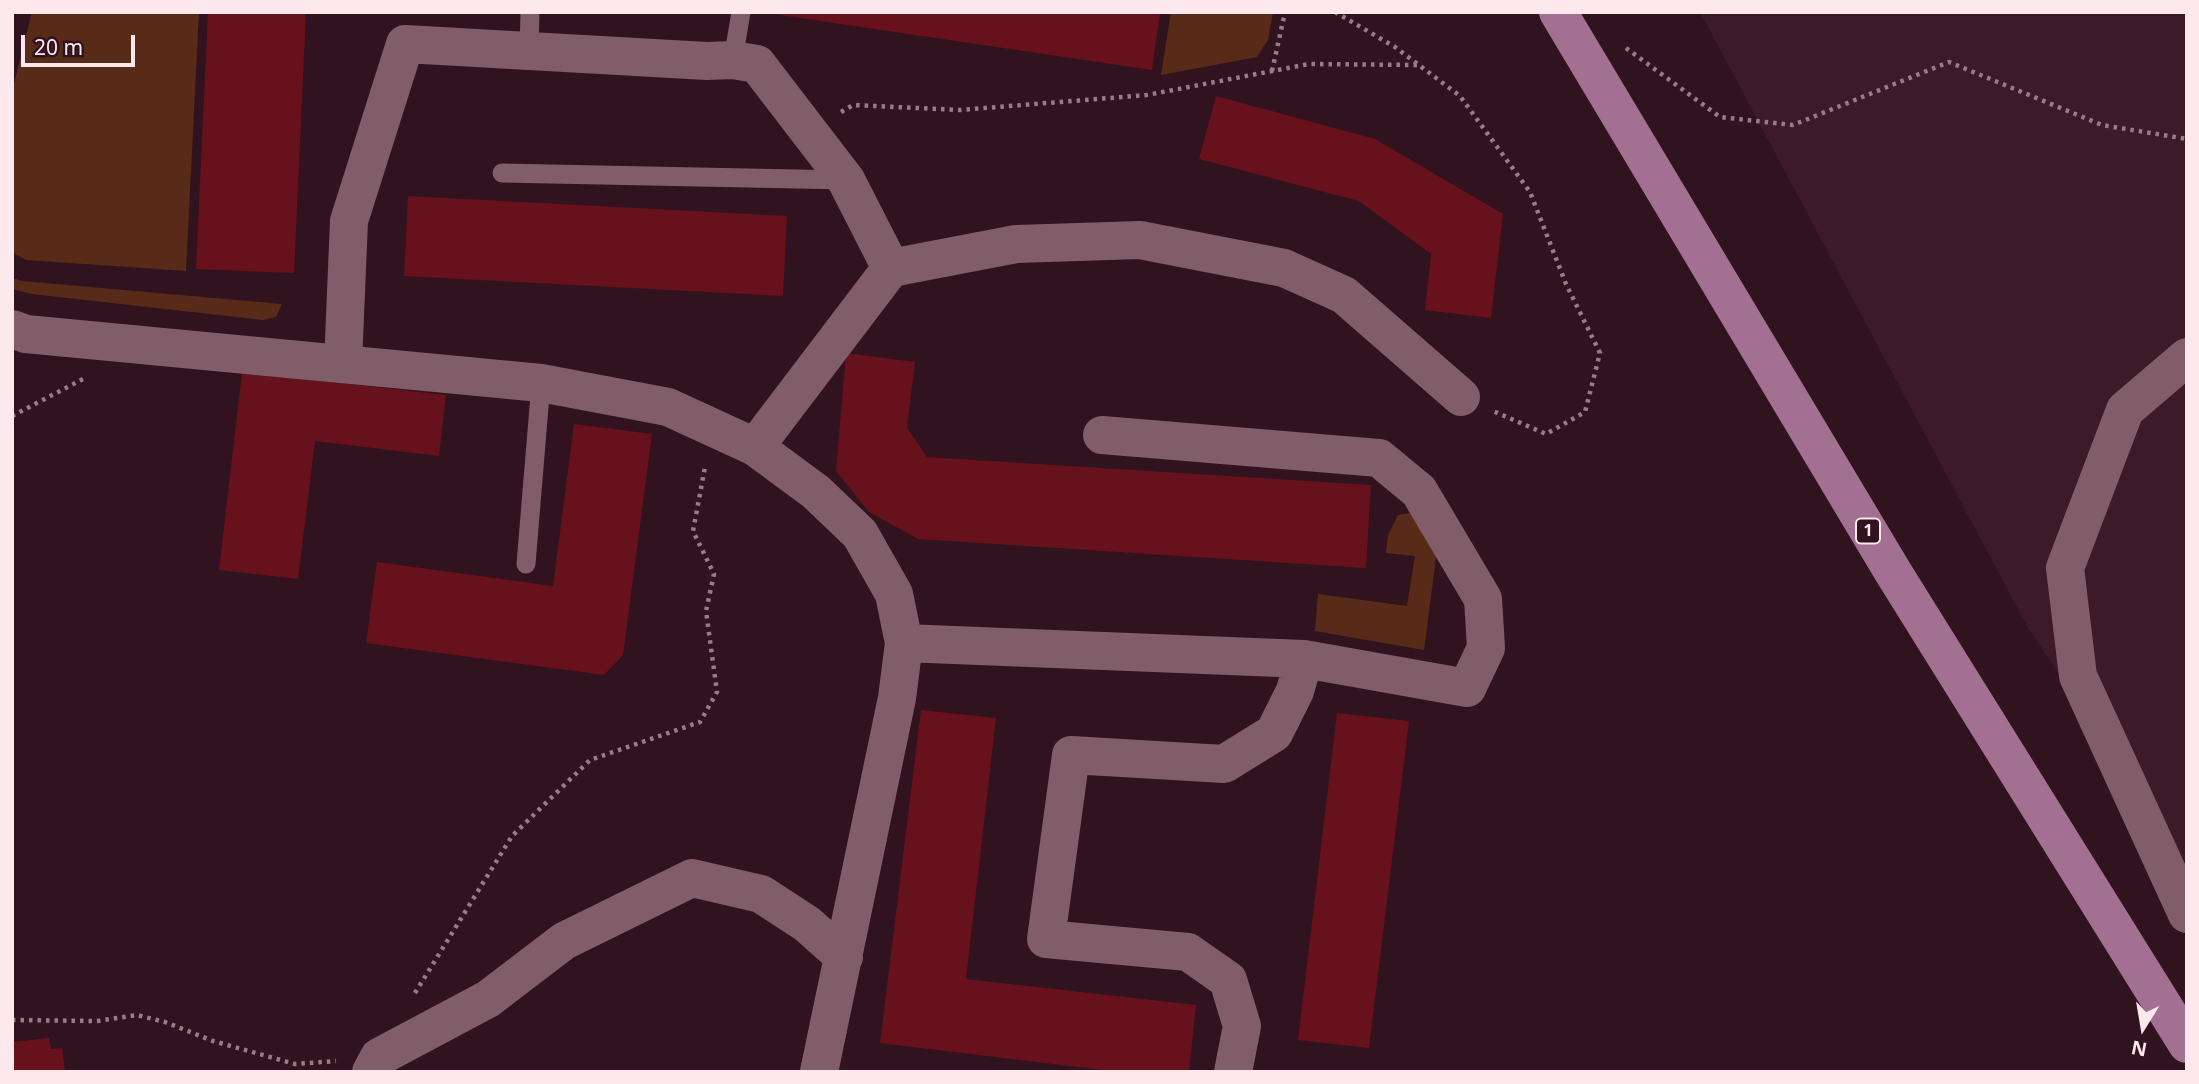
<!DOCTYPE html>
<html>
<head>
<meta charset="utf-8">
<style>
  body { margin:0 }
  #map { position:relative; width:2199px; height:1084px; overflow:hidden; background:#30131e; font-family:"Noto Sans",sans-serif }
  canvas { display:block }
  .frame { position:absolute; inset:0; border:14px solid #fde8ee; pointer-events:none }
  .north { position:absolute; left:2108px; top:993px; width:70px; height:70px; -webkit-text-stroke:5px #30131e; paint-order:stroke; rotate:191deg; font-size:19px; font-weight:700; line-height:28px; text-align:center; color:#fde8ee }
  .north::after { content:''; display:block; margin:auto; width:24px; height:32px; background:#fde8ee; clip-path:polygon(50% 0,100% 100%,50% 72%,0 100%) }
  .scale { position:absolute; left:21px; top:35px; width:114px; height:32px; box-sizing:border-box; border:4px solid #fde8ee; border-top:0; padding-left:9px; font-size:21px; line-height:24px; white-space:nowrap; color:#fde8ee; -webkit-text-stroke:5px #30131e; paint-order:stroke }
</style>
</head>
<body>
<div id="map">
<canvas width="2199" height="1084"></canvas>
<div class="frame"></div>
<div class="north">N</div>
<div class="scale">20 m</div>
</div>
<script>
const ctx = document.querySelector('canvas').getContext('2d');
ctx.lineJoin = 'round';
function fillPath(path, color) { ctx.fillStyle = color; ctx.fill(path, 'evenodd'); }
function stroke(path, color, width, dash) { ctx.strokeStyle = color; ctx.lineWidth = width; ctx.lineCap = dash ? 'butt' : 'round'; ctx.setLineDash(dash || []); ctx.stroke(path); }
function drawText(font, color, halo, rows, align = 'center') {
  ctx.font = font + ' "Noto Sans",sans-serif'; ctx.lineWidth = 5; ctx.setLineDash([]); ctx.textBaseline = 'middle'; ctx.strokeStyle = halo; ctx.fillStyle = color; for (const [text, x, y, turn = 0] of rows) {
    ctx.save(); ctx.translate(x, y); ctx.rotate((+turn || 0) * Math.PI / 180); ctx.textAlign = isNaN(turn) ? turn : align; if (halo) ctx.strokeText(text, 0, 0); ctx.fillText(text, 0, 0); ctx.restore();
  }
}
fillPath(new Path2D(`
  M1700,12H2187V864L2028,628Z`), '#3d1a28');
fillPath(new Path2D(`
  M32,12H199L186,271L26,260L12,252V92Z
  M1171,12H1273L1268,40L1257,57L1161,75Z
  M12,278L22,281L282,304L276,317L263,320L32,294L12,289Z
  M1414,512L1437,550L1424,650L1315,631L1318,594L1407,606L1415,556L1386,553L1388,535L1398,515Z`), '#582b19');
fillPath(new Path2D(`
  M208,12H306L294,273L196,269Z
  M781,12H1160L1152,70L780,15Z
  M1216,96L1375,139L1503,214L1491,318L1425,310L1431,254L1359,201L1199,159Z
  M408,196L787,216L783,296L404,276Z
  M846,353L915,362L907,427L927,457L1371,485L1366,568L918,539L869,512L836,471Z
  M242,372L446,395L439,456L315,441L298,579L219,570Z
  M574,424L652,434L623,655L604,675L366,643L377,562L553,586Z
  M921,710L996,718L966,979L1196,1005L1189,1072H1119L880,1043Z
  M1337,713L1409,721L1369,1048L1298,1040Z
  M49,1038L51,1049L62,1048L65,1072H12V1042Z`), '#67111d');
stroke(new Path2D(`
  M1335,12L1395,47L1460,96L1530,192L1566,284L1600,353L1585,412L1546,434L1493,411
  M1626,48L1720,117L1793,125L1949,62L2102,125L2187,139
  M1272,71L1285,12
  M841,112L853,105L960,110L1147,95L1309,64L1418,65
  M12,416L83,379
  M415,993L512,836L590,760L700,722L717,692L706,611L714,574L693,531L705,467
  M12,1020L97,1021L137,1015L165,1022L213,1041L295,1064L336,1061`), '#967d86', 4.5, [3.5, 5]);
stroke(new Path2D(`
  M529,52L530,12
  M733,60L741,12
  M502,173L846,180
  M526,564L541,383`), '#805d68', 19);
stroke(new Path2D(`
  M12,329L26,334L541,383L668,407L755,447L816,492L860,534L894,594L904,643L897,698L819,1072
  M2187,357L2125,410L2065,568L2078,676L2187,914
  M343,364L349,221L405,44L707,61L733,60L757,64L846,180L891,268
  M755,447L891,268L1016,244L1140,240L1284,268L1344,295L1461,397
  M904,643L1304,659L1467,688L1486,648L1483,599L1419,491L1379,458L1102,435
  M371,1072L379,1057L488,999L564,941L692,878L761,894L807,924L844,957
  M1233,1072L1242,1026L1228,980L1188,952L1046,939L1071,755L1224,764L1274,733L1295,691L1304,659`), '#805d68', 38);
stroke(new Path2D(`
  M1558,12L1893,572L2187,1044`), '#a27090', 38);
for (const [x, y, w] of [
  [1868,531,24]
]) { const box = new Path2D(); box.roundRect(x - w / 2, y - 12.5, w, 25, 5); ctx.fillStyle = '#30131e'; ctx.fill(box); stroke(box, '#fde8ee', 2); }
drawText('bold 16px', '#fde8ee', null, [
  ["1",1868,531]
]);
</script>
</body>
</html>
